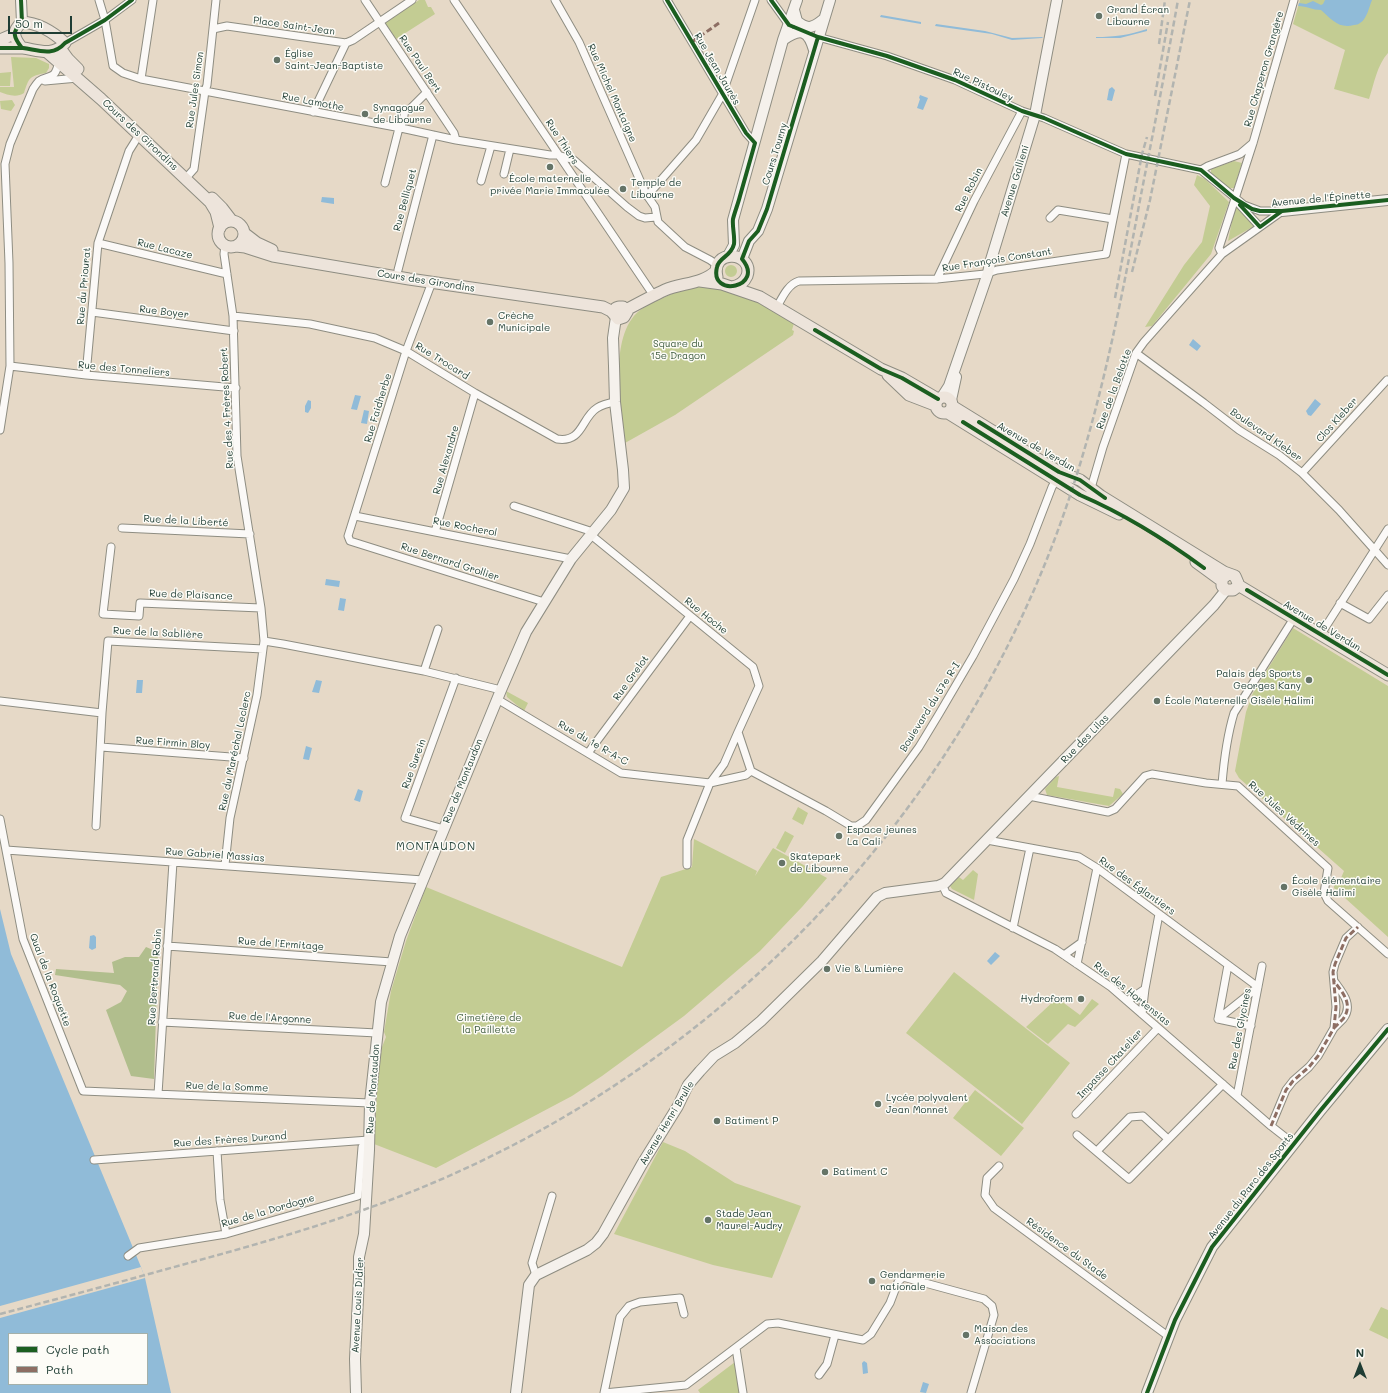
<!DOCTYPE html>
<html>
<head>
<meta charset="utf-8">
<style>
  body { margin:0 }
  #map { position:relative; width:1388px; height:1393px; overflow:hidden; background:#e6d9c7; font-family:Mali,sans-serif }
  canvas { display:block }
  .legend { position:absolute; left:8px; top:1333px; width:140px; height:52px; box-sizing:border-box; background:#fdfcf7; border:1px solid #a4b0a9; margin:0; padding:5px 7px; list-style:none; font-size:12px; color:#1f3d34 }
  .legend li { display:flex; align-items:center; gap:8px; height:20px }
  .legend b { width:20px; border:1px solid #a4b0a9 }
  .north { position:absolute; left:1340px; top:1345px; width:40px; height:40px; -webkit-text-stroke:3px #fdfcf7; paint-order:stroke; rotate:0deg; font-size:11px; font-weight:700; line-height:16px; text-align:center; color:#1f3d34 }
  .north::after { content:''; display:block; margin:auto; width:14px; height:18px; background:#1f3d34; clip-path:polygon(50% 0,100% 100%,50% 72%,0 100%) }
  .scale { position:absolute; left:8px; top:16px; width:64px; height:18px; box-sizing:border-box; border:2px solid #1f3d34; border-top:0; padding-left:5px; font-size:12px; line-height:14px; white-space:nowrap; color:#1f3d34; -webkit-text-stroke:3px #fdfcf7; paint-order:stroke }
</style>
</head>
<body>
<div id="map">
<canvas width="1388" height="1393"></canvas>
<ul class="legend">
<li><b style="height:5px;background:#1b5e20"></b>Cycle path</li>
<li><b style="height:5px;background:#8d6e63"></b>Path</li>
</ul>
<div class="north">N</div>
<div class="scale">50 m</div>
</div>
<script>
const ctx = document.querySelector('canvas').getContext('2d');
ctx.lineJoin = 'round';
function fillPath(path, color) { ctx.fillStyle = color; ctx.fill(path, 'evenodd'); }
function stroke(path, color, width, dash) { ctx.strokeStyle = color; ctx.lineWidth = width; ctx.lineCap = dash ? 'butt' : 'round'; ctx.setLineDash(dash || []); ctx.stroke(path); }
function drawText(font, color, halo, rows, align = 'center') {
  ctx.font = font + ' Mali,sans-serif'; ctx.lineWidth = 3; ctx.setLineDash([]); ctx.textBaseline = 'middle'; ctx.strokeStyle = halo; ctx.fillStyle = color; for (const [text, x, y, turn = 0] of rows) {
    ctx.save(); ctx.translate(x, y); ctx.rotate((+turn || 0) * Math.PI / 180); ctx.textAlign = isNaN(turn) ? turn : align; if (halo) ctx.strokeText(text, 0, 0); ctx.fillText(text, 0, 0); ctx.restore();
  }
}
fillPath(new Path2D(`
  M419,0H425L428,7H431L435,14L396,39L385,23Z
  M1300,0H1388V53C1377,65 1374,84 1369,99L1334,89L1345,50L1293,24Z
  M11,57L36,58L49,64V68L46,73C29,76 29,78 24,93C17,98 7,95 0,92V87H14Z
  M11,72L10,86H0V73Z
  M12,100L15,105L11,111L1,109L0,101Z
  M1234,161L1242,163L1234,188H1228L1211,174V169Z
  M1197,175L1205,179L1229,202L1211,254L1152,326L1145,327L1184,265L1202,242L1210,206L1194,185Z
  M1235,206L1256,225L1228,241Z
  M725 271a6 6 0 1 1 12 0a6 6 0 1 1-12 0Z
  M713,285L749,296L794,323L792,330L794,331L793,335L675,415L625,443C621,406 608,337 639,311C645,306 654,302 661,299C679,290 693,286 713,285Z
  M1293,628L1388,686V937L1334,888V882L1338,878H1341L1344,871L1239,778L1235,771L1246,712L1253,693Z
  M506,691L528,703L524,711L507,697Z
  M1059,776L1057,787L1113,797L1115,788L1120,789L1123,794L1109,806L1047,795L1045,789L1056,777Z
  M798,807L808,813L803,825L792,819Z
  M785,831L794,836L785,853L776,848Z
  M694,839L757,871L755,876L773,848L827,878L802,907L760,951L684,1016L602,1076L572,1096L436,1168L374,1144L378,1075L382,1047L386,1037L384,1032L391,991L406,941L426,887L622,967L661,877L692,867Z
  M973,870L978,874L974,900L952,889L950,886L959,877L963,880Z
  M954,972L1070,1063L1022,1124L906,1033Z
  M1057,998L1080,1015L1092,999L1099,1004L1075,1027L1068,1024L1048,1044L1026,1027Z
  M975,1090L1024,1128L1001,1156L953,1118Z
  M663,1142L685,1151L735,1183L801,1206L772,1278L713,1265L614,1234Z
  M1381,1307L1388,1310V1339L1369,1330Z
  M735,1362L741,1393H700L698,1390Z`), '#c3cc93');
fillPath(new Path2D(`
  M146,947L158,952L154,1079L131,1076L106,1010L121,1002L127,991L120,985L55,975L56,969L114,973L112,962L125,957H139Z`), '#b1be8d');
fillPath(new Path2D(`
  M1325,0H1372C1369,7 1367,19 1360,23C1359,24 1356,25 1354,25C1339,29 1332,20 1321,10C1312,10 1307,6 1298,6L1299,3L1306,4L1313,1L1321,5L1323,4Z
  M881,15L921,22V24L880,17Z
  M936,24L985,31L1012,38L1043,37L1042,38L1012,40L992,34L935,26Z
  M1147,29V31L1120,38H1096V37C1115,37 1129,35 1147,29Z
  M1112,87L1115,90L1112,101L1107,100L1109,89Z
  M920,95L928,98L923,110L917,108L920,99L919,98Z
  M322,197L334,198V204L321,202Z
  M1193,339L1201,346L1197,351L1189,345Z
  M355,395L361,396L357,410L351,409Z
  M1315,399L1321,404L1311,416L1308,415L1306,411Z
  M308,400L311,401V408L308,413L305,412V406Z
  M364,410L369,411L367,424L361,423Z
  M326,579L340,581L339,587L325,585Z
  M340,598L346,599L344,611L338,610Z
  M137,680H143L142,693H136Z
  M316,680L322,681L319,693L312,692Z
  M306,746L312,748L309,760L303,759Z
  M358,789L363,791L360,802L354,800Z
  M0,909L11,954L141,1267L145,1278L171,1393H0ZM9,1334H147V1384H9Z
  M94,935L96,937V948L92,950L89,948L90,936Z
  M995,952L1000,956L991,965L987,961Z
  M864,1361L867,1363L868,1373L863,1374L862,1363Z
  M923,1382L929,1384L926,1393L920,1392Z`), '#90bbd8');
fillPath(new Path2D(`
  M141,1267L145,1278L0,1318V1306Z`), '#e6d9c7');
const street = new Path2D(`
  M99,0L105,20L113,66L123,73L141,79L401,128L456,140L550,155H558L574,160L627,207L639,216L645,218L656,217
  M365,0L454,133L456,140
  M454,0L654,296
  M555,0L579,42L646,194L655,207L658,222L685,247L710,260L717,265
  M667,0L746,133L755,143
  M771,0L789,25
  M213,29L227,26L346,43
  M818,37L887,56L955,80L1022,111L1044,118L1126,154L1201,170L1244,205L1260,211H1282
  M65,43L105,20L132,0
  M346,43L353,40L412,0
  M141,79L153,0
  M45,81L78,78
  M313,112L346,43
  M401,128L405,111L410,109L427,92
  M1201,170L1208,166L1240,154L1253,143
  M504,174L510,149
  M186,178L194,169L205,91L207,85L216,0
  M481,181L491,146
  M385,183L399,128
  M647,196L696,140L722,95L755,0
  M1238,203L1260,227
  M1050,218L1058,210L1113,219
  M98,243L227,274
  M1222,254L1219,248L1253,143L1294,0
  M398,270L433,135
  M937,279L974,201L1022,111
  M432,282L406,351L348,536L350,541L544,602
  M777,307C782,298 788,284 799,281L937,279L985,274L997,270L1106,254L1126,154
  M92,312L234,331
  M233,316L310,324L375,338L406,351L475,393L557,439C583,443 581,418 597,408C603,404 609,403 615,402
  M1136,353L1204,403L1239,430L1279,455L1302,473L1339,510L1388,565
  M10,366L86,375L236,388
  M86,375L98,243L129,151L139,135
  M0,430L10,366L9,263L5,164L10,144L33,89C35,86 37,83 39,81C52,73 54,81 59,62
  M1302,473L1387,380
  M1091,488L1103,447L1136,353L1144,342L1222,254L1281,212
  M514,506L593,532
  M355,516L571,559
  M122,528L250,534
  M435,532L475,393
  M591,535L753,667L759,686L738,732
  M111,547L103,614L139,616L140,603L261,608
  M1340,603L1369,619L1388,595
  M1321,634L1388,529
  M264,641L283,644L424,671L501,690
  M424,671L438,629
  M497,699L621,773L710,783L746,775L751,771L738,732L724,764L710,783L687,840V865
  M0,701L102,713L108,641L263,649
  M101,747L244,758
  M588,753L690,616
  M751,771L826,811L851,826H857L866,820L919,747L939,714L973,656L1014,579L1030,544L1052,487L1056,480
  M1222,784C1224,760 1227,736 1234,713L1294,618
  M1029,796L1108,812L1115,809L1145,776L1152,774L1206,783L1238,786L1328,868L1324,893L1328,901L1388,954
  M0,819L23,939L83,1091L370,1103
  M96,826L102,713
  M444,829L405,818L456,678
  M987,840L1079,857L1097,868L1258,987L1218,1019
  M6,850L423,880
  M225,865L230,818L257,695L264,641L261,608L237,456L233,316L224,254L225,245
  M942,884L946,893L1055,949L1111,987L1271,1126L1294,1144
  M1013,928L1030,848
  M167,946L392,962
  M1064,955L1082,942
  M1077,964L1097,868
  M1228,965L1218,1019L1251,1026
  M1145,989L1159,914
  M1127,1001L1145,989L1142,1014
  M162,1022L377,1033
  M1334,1028C1337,1025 1340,1022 1343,1019C1354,1005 1342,992 1334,981
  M158,1094L173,862
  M1237,1096L1262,966
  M1076,1114L1158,1028
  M1271,1126L1286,1090L1293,1081L1309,1067L1318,1056L1334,1028L1336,1007L1333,972L1335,964L1346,938L1358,927
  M1077,1135L1129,1179L1223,1084
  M217,1151L220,1200L226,1234
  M1097,1151L1130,1117L1143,1116L1168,1139
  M94,1160L369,1140
  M999,1166L987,1178L985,1195L994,1208L1168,1336
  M128,1256L139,1248L226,1234L358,1196L362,1147L369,1140
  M536,1275L532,1263L552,1196
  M736,1348L743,1393
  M819,1375L827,1364L835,1335
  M604,1393L686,1385L767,1324L778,1323L863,1340L871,1334L890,1303L898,1282L903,1277L984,1299L992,1306L994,1315L971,1393
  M604,1393L620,1317L629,1306L640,1302L680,1298L684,1314`);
const secondary = new Path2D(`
  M21,0L22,22
  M794,10L797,21C808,31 814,27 824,19
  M783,40C800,28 808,29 814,50
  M1282,211L1388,200
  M728,256L734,245L733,220L783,40L797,0
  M742,259L749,241L758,231L767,209L830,0
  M942,397L949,386L988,273L990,263L1035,115L1057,0
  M951,400L956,377
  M356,1393L355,1359L359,1278V1257L364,1234L369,1150L370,1103L381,1002L400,936L501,690L526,632L571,559L611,510L624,488L623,470L615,402L614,366L613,338L616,317
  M516,1393L529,1285L536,1275L587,1250L596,1243L603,1234L642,1164L678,1106L688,1085L700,1071L714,1056L735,1043L761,1021L822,961L877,897L885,893L938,886L945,883L1214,605L1226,590
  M1147,1393L1175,1320L1212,1247L1320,1111L1388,1029`);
const primary = new Path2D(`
  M0,40L14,34
  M0,48C7,48 15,48 23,48C38,50 53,57 65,43C53,32 39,23 22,22C11,32 14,38 22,48
  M60,48L68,59L78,69
  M47,52L101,99L210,202L216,212L220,228
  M212,198L222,208L232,221
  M218 234a13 13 0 1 1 26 0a13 13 0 1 1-26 0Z
  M244,233L257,243L272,250
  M236,246L245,247L273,256L409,279L603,307L611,311L618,319L624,317L627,312L623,307H619L616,308L614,314
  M717,277C710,247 755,252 747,276C744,283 739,286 732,287
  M700,281L722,284L760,297L881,369L902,378L938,399
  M626,310C639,303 652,296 665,290C681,283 703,284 716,271
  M888,375L909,395L935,405
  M936 405a8 8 0 1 1 16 0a8 8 0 1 1-16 0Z
  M952,406L1059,472L1080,480L1101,496L1224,572L1235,576L1238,583L1237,587L1233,590H1226L1222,586V579L1228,574
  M948,413L1080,495L1119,514
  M1196,562L1222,581
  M1238,585L1388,675`);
stroke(street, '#8e8d82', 9);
stroke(secondary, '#8e8d82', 12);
stroke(primary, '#8e8d82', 13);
stroke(street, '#fbf9f7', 7);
stroke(secondary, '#f5f1ec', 10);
stroke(primary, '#ede4db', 11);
stroke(new Path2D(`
  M1159,44L1165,0
  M1155,96L1168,22
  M1132,272L1150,200L1190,0
  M1115,298L1142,154L1147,137
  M0,1314C65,1297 131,1279 196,1261C277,1239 358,1215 435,1182C724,1059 957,815 1062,519C1099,415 1120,308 1140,200C1153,133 1166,67 1178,0`), '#b2b4b0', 2.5, [6, 3]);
stroke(new Path2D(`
  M692,42L719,23
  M1334,1028C1337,1025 1340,1022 1343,1019C1354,1004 1342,992 1334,981
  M1271,1126L1286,1090L1293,1081L1309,1067L1318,1056L1334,1028L1336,1007L1333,972L1335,964L1346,938L1358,927`), '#8d6e63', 3, [6, 3]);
stroke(new Path2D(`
  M21,0L22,22C11,32 14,38 22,48
  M667,0L746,133L755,143C750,161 745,178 740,196C738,204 735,211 733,219C732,227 735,235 734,244C731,257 719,257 717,267C709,299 766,287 742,259L749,241L758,231L767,209L818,37
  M771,0L789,25L818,37L887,56L955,80L1022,111L1044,118L1126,154L1201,170L1234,198L1252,209L1260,211H1282L1388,200
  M0,48C7,48 15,48 23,48C38,50 53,57 65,43L105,20L132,0
  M1240,205L1260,227L1282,211
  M815,330L881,369L902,378L938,399
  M963,422L1080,495C1124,514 1166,540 1204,568
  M979,422L1059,472L1080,480L1105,498
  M1247,590L1388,675
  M1147,1393L1175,1320L1212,1247L1320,1111L1388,1029`), '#1b5e20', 4);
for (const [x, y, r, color] of [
  [1099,16,4,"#657467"],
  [277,60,4,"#657467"],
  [365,114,4,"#657467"],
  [550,167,4,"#657467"],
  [623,189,4,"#657467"],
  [490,322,4,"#657467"],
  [1309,680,4,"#657467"],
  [1157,701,4,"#657467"],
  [839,836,4,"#657467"],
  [782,863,4,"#657467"],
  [1284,887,4,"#657467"],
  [827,969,4,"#657467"],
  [1081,999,4,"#657467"],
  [878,1104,4,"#657467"],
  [717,1121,4,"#657467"],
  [825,1172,4,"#657467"],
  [708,1220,4,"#657467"],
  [872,1281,4,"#657467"],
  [966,1335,4,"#657467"]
]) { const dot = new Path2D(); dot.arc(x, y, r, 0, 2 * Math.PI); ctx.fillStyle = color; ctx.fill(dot); stroke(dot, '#fdfcf7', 1.5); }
drawText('10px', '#1f3d34', '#fdfcf7', [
  ["Grand Écran",1107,10],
  ["Libourne",1107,22],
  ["Église",285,54],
  ["Saint-Jean-Baptiste",285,66],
  ["Synagogue",373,108],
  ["de Libourne",373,120],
  ["École maternelle",550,179,"center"],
  ["privée Marie Immaculée",550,191,"center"],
  ["Temple de",631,183],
  ["Libourne",631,195],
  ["Crèche",498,316],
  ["Municipale",498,328],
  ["Palais des Sports",1301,674,"right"],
  ["Georges Kany",1301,686,"right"],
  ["École Maternelle Gisèle Halimi",1165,701],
  ["Espace jeunes",847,830],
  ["La Cali",847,842],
  ["Skatepark",790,857],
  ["de Libourne",790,869],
  ["École élémentaire",1292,881],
  ["Gisèle Halimi",1292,893],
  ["Vie & Lumière",835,969],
  ["Hydroform",1073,999,"right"],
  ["Lycée polyvalent",886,1098],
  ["Jean Monnet",886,1110],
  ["Batiment P",725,1121],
  ["Batiment C",833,1172],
  ["Stade Jean",716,1214],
  ["Maurel-Audry",716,1226],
  ["Gendarmerie",880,1275],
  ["nationale",880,1287],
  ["Maison des",974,1329],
  ["Associations",974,1341]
], 'left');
drawText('10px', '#1f3d34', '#fdfcf7', [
  ["Place Saint-Jean",294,26,8],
  ["Rue Paul Bert",420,64,56],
  ["Rue Jean Jaurès",717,69,60],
  ["Rue Chaperon Grangère",1264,69,-74],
  ["Rue Pistouley",983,85,25],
  ["Rue Jules Simon",195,90,-82],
  ["Rue Michel Montaigne",612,93,66],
  ["Rue Lamothe",313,102,11],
  ["Cours des Girondins",140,135,43],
  ["Rue Thiers",562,142,57],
  ["Cours Tourny",775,154,-73],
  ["Avenue Gallieni",1015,181,-73],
  ["Rue Robin",969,190,-63],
  ["Avenue de l'Épinette",1321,199,-5],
  ["Rue Belliquet",405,200,-75],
  ["Rue Lacaze",165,249,14],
  ["Rue François Constant",997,260,-9],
  ["Cours des Girondins",426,281,9],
  ["Rue du Priourat",84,286,-85],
  ["Rue Boyer",164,312,7],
  ["Rue Trocard",442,361,32],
  ["Rue des Tonneliers",124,369,5],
  ["Rue de la Belotte",1114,389,-70],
  ["Rue des 4 Frères Robert",227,408,-93],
  ["Rue Faidherbe",378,408,-73],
  ["Clos Kleber",1337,420,-48],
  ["Boulevard Kleber",1266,435,35],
  ["Avenue de Verdun",1036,447,30],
  ["Rue Alexandre",446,460,-74],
  ["Rue de la Liberté",186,521,3],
  ["Rue Rocherol",465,527,11],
  ["Rue Bernard Grollier",450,562,18],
  ["Rue de Plaisance",191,595,2],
  ["Rue Hoche",706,616,39],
  ["Avenue de Verdun",1322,626,31],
  ["Rue de la Sablière",158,633,3],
  ["Rue Grelot",631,678,-54],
  ["Boulevard du 57e R-I",930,707,-58],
  ["Rue des Lilas",1085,739,-46],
  ["Rue Firmin Bloy",173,743,4],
  ["Rue du 1e R-A-C",593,743,30],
  ["Rue du Maréchal Leclerc",235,751,-78],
  ["Rue Surein",414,764,-70],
  ["Rue de Montaudon",463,781,-68],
  ["Rue Jules Védrines",1284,814,42],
  ["Rue Gabriel Massias",215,855,4],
  ["Rue des Églantiers",1137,886,36],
  ["Rue de l'Ermitage",281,944,4],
  ["Rue Bertrand Robin",155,977,-86],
  ["Quai de la Roquette",50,980,69],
  ["Rue des Hortensias",1132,994,39],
  ["Rue de l'Argonne",270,1018,3],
  ["Rue des Glycines",1240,1029,-79],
  ["Impasse Chatelier",1110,1064,-47],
  ["Rue de la Somme",227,1087,2],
  ["Rue de Montaudon",373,1089,-86],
  ["Avenue Henri Brulle",667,1123,-59],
  ["Rue des Frères Durand",230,1140,-4],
  ["Avenue du Parc des Sports",1251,1186,-52],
  ["Rue de la Dordogne",268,1211,-16],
  ["Résidence du Stade",1067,1249,36],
  ["Avenue Louis Didier",358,1305,-87]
]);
drawText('10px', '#415e41', '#fdfcf7', [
  ["Square du",678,344],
  ["15e Dragon",678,356],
  ["Cimetière de",489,1018],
  ["la Paillette",489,1030]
]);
ctx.letterSpacing = '1px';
drawText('11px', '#1f3d34', '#fdfcf7', [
  ["MONTAUDON",436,847]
]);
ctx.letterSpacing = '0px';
</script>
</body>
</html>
